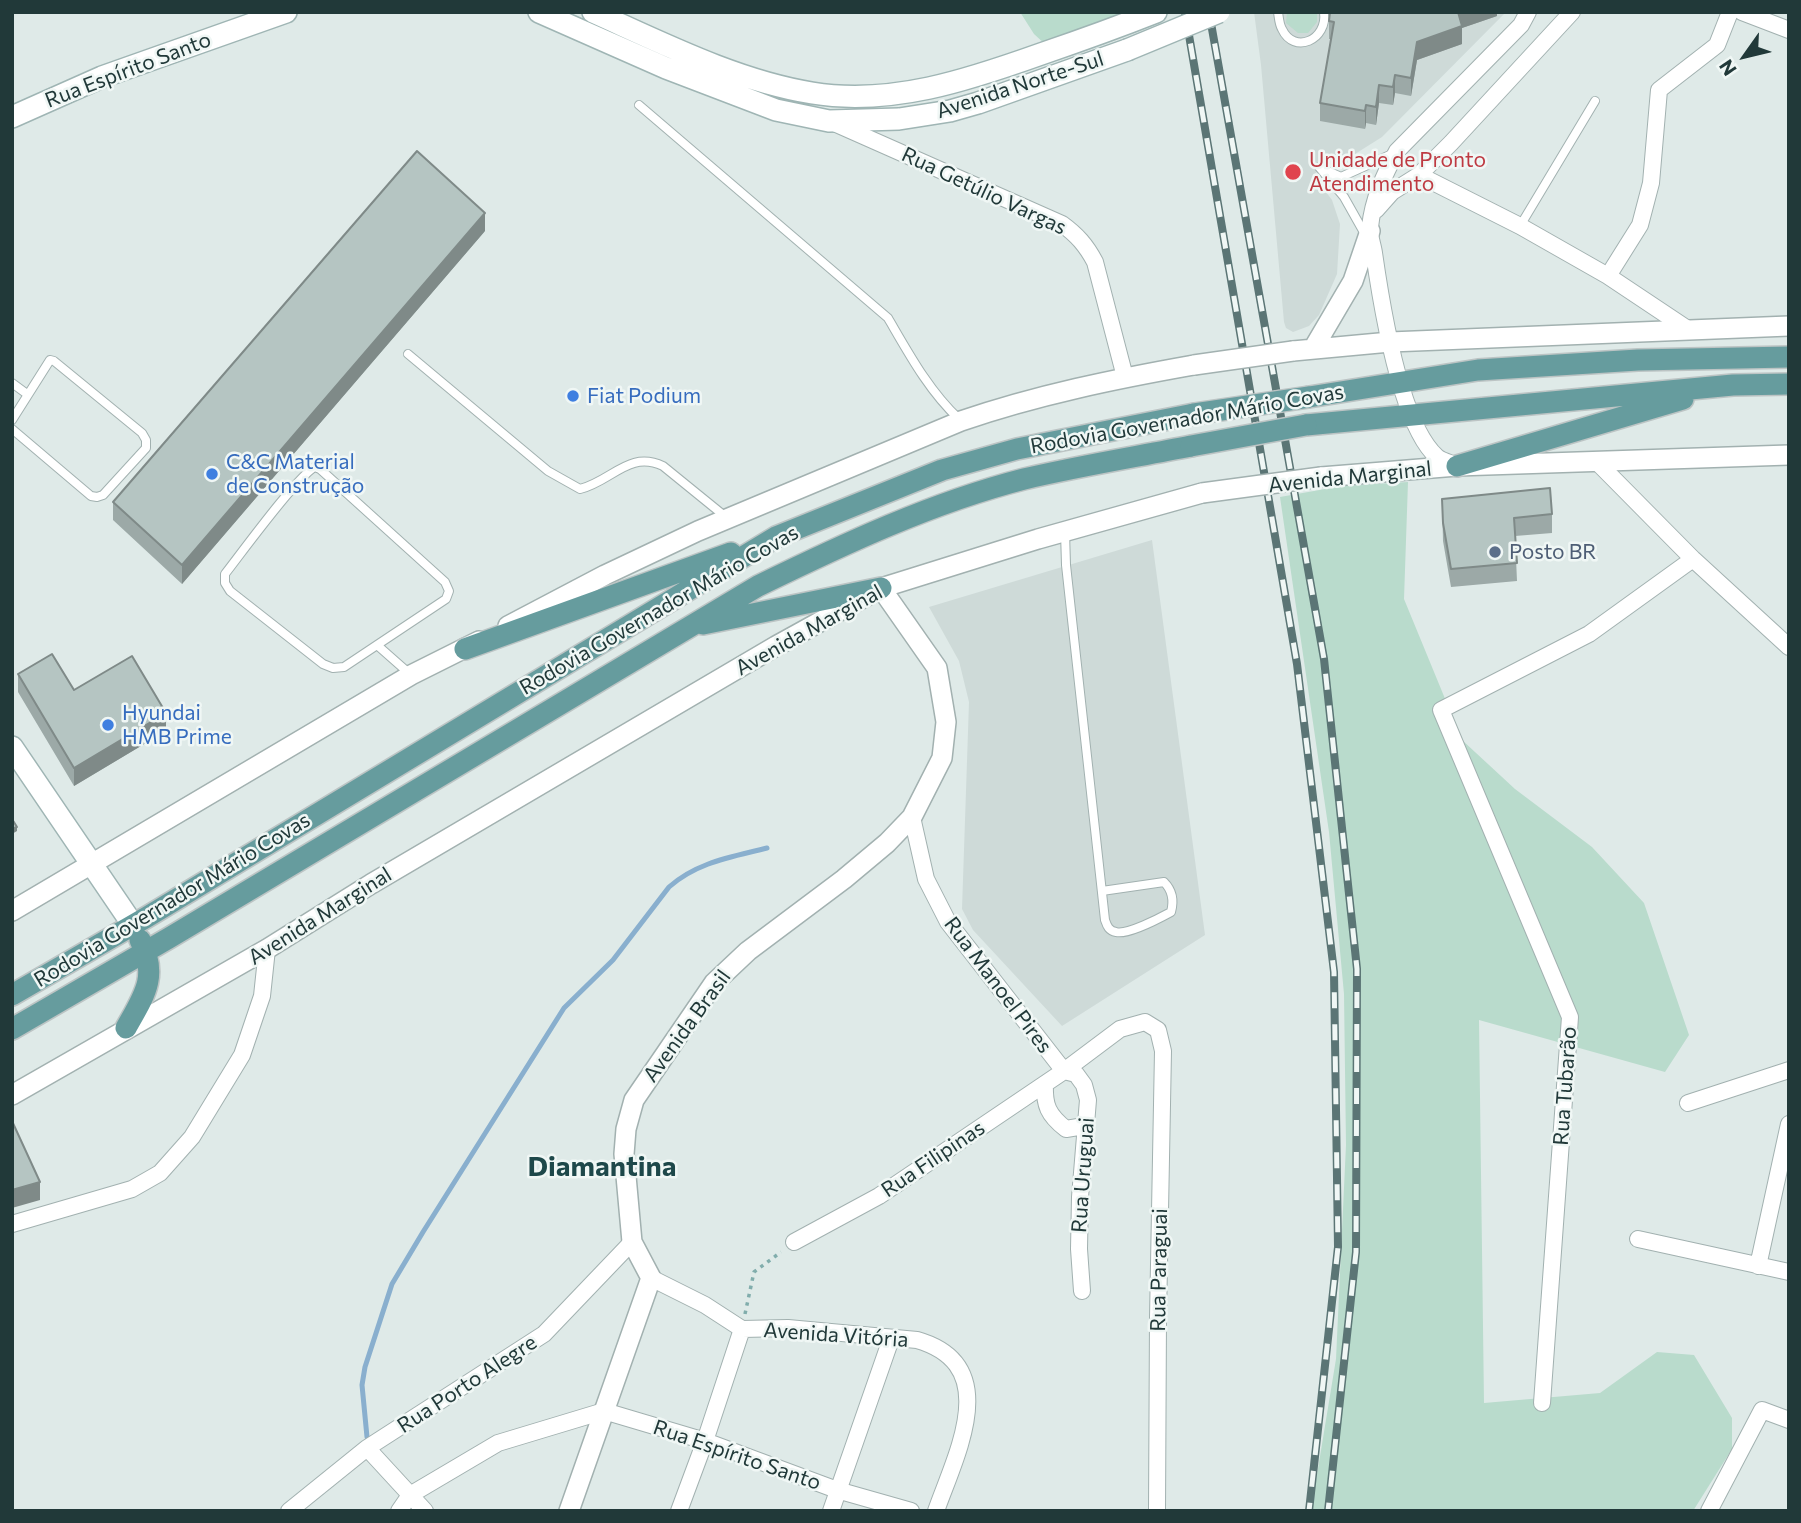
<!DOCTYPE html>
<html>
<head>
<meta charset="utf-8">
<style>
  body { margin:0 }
  #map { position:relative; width:1801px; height:1523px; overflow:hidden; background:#dfeae8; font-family:Commissioner,sans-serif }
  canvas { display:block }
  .frame { position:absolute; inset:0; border:14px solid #213939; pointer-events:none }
  .north { position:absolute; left:1710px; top:21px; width:70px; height:70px; -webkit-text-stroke:5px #f0f7f5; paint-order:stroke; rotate:236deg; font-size:19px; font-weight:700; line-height:28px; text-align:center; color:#213939 }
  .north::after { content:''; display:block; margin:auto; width:24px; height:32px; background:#213939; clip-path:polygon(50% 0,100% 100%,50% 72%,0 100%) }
</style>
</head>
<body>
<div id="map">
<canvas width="1801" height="1523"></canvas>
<div class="frame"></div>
<div class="north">N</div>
</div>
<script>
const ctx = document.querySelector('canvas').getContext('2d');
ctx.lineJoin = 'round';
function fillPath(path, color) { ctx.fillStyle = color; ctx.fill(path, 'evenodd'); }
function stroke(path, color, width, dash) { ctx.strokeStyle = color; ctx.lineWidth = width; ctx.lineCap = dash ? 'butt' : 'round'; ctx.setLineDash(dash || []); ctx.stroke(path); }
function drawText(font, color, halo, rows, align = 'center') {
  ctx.font = font + ' Commissioner,sans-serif'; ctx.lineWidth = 5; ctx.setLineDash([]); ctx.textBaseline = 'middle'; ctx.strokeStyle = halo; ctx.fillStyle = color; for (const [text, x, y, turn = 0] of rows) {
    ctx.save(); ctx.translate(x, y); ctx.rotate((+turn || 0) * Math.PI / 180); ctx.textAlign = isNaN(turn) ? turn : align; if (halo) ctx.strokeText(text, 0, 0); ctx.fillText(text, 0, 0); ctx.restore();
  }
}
fillPath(new Path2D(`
  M1254,12H1506L1382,137L1347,159L1336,164L1322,163L1319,167L1314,176L1332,200L1340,224L1337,274L1319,315L1309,326L1293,332L1286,328L1284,322L1261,65Z
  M1152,540L1205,935L1062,1026L973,930L962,909L969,702L959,661L929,607Z`), '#cedad8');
fillPath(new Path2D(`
  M1020,12H1133L1047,46L1034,34Z
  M1287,12H1317V22L1308,33H1298L1286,23Z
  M1408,482L1404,599L1462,740L1515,789L1592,847L1644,903L1689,1035L1665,1072L1479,1020L1484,1403L1600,1393L1657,1352L1694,1355L1732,1418V1449L1693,1511H1311L1336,1359L1346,1145L1344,994L1329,832L1280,497L1342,486Z`), '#b9dbcc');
stroke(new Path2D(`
  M367,1437L362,1385L365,1367L392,1284L423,1232L564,1008L613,960L669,887C697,862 732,857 767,848`), '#89afce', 5);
const service = new Path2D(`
  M1278,12C1279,18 1279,24 1282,29C1294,55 1328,40 1324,12
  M639,105L888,318C909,354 929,391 959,419
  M1319,167L1344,197L1366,236
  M1323,169L1341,177L1392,154
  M1520,226L1595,101
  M408,354L548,471L580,489C612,481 629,450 663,466L727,518
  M12,383L27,394
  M12,420L50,360L54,361L142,433L146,440V448L103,495L97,497L91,496L12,429
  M315,467L320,469L445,582L449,591L446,599L344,667L333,668L323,664L230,591L225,583V574C240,555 298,475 315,467Z
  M1065,532L1066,565L1105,920C1107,926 1109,931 1116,932C1127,935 1160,918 1171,912C1174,901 1172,890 1164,882L1102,891
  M377,645L411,675`);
const minor = new Path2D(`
  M1742,12L1789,30
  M834,123L1062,224C1077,235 1086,245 1095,262L1125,377
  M1419,175L1520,226L1608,276L1686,328
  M1376,210L1392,192L1419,175L1451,143L1572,12
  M1608,276L1640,225L1651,183L1659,90L1717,45L1730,12
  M1596,461L1693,559L1789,647
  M1457,466C1451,463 1442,461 1437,457C1400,424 1381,302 1374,253C1373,245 1369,236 1370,227C1373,199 1384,175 1397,151L1521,25L1528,12
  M912,817L926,879L948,922L1064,1071L1076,1074L1084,1085L1088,1100L1080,1197L1079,1249L1082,1291
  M1045,1084C1044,1105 1048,1115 1066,1129L1084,1126
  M1688,1103L1789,1070
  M12,1224L132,1189L160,1173L192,1137L242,1055L262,996L267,949
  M1638,1239L1789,1272
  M794,1242L879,1196L1064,1071L1120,1029L1145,1022L1158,1030L1163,1051L1158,1318L1157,1511
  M1758,1266L1789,1124
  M651,1278L705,1305L742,1329L788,1328L917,1340C1004,1365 956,1454 936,1511
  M1542,1403L1570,1017L1441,710L1589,634L1693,559
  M367,1448L425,1511
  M289,1511L367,1448L544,1334L632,1242
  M399,1511L410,1495L498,1443L604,1411L705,1441L837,1490L911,1511
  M679,1511L705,1441L742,1329
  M831,1511L891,1339
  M1709,1511L1762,1410L1789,1420`);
const tertiary = new Path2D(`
  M1313,349L1353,281L1370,231
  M1293,351L1390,342L1789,326
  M1321,477L1457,466L1789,455
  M508,626L605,575L698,531L961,421C1037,395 1115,379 1194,365
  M12,911L411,675L479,641
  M12,1095L267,949L371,884L776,646L881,588L1038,539L1202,493
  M569,1511L651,1278L632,1242L624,1154L626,1129L634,1100L714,983L748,951L844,879L887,843L912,817L942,758L946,722L937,668L881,588`);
const secondary = new Path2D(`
  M539,12L666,68L776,110L829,121L899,119L950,111L978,103L1127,50
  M593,12C662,43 737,81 812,93C891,106 968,80 1041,54C1079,41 1118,27 1156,12
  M12,117L102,77L286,12
  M12,747L133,925`);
const primary = new Path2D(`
  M1309,397L1478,370L1638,360L1789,357
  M1306,425L1733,385L1789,384
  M1457,466L1683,399
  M703,624L881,588
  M465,649L731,553
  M12,995L147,917L776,537L942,470L1017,449L1194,414
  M126,1028C144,996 159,976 140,940
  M12,1029L169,938L758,586C844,544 931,503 1024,479C1079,466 1135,457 1191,446`);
stroke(service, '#a2b1b0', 10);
stroke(minor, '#a2b1b0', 18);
stroke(tertiary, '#a2b1b0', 22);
stroke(secondary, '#9fb5b4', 24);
stroke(primary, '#bcc4c4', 24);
stroke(new Path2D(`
  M745,1314L754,1272L781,1252`), '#81adac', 3.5, [3.5, 5]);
stroke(service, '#fff', 8);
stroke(minor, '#fff', 16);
stroke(tertiary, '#fff', 19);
stroke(secondary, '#fff', 21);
stroke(primary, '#669c9e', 21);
const rail = new Path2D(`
  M1185,12L1297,664L1334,972L1338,1247L1309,1511
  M1209,12L1324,659L1357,969L1356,1252L1328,1511`);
stroke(rail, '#5b7575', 8);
stroke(rail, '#f0f7f5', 5, [16]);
const tertiaryBridge = new Path2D(`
  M1194,365L1293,351
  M1202,493L1321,477`);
const secondaryBridge = new Path2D(`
  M1127,50L1219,12`);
const primaryBridge = new Path2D(`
  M1194,414L1309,397
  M1191,446L1306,425`);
stroke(tertiaryBridge, '#a2b1b0', 22, []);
stroke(secondaryBridge, '#9fb5b4', 24, []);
stroke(primaryBridge, '#bcc4c4', 24, []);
stroke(tertiaryBridge, '#fff', 19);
stroke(secondaryBridge, '#fff', 21);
stroke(primaryBridge, '#669c9e', 21);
fillPath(new Path2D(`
  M1497,12V16L1462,28V44L1417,60L1411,96L1395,93L1393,105L1379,103L1376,125L1366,123L1365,129L1320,121V103L1331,39H1329V21Z
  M485,231L182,584L113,520V502Z
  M1442,499L1552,514V533L1515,536L1517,581L1451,587L1443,541Z
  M18,674L74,690L166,731L74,786L18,692Z`), '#9ca9a7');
fillPath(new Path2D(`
  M1458,12H1497V16L1462,28V44L1417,60L1411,96V78L1417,42Z
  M1395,75V93L1393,105V87Z
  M1379,85V103L1376,125V107Z
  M1366,105V123L1365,129V111Z
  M485,213V231L182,584V565Z
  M166,713V731L74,786V768Z
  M17,827V831L12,834V829Z
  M40,1182V1200L12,1208V1190Z`), '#7f8a88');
const building = new Path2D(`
  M1330,12H1458L1462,26L1417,42L1411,78L1395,75L1393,87L1379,85L1376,107L1366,105L1365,111L1320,103L1334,22L1329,21Z
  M417,151L485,213L182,565L113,502Z
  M1550,488L1552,514L1514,518L1517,563L1451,569L1443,523L1442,499Z
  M52,654L74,690L132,656L166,713L74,768L18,674Z
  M12,819L17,827L12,829Z
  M12,1121L40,1182L12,1190Z`);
fillPath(building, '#b5c5c2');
stroke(building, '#7f8a88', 2);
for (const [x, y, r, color] of [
  [1293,172,9,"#e0444e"],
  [573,396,7,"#3f7fe0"],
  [212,474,7,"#3f7fe0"],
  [1495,552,7,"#5c6f8a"],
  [108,725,7,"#3f7fe0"]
]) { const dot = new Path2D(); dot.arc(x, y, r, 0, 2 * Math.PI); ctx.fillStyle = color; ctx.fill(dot); stroke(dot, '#f0f7f5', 2.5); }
drawText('21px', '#213939', '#f0f7f5', [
  ["Rua Espírito Santo",128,70,-21],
  ["Avenida Norte-Sul",1020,85,-18],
  ["Rua Getúlio Vargas",984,191,25],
  ["Rodovia Governador Mário Covas",1187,419,-10],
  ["Avenida Marginal",1350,477,-6],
  ["Rodovia Governador Mário Covas",659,610,-30],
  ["Avenida Marginal",809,630,-29],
  ["Rodovia Governador Mário Covas",172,900,-31],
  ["Avenida Marginal",320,916,-32],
  ["Rua Manoel Pires",998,985,53],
  ["Avenida Brasil",687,1026,-54],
  ["Rua Tubarão",1565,1086,-86],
  ["Rua Filipinas",933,1159,-34],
  ["Rua Uruguai",1083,1175,-86],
  ["Rua Paraguai",1159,1270,-89],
  ["Avenida Vitória",836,1335,4],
  ["Rua Porto Alegre",467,1384,-33],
  ["Rua Espírito Santo",737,1455,19]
]);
drawText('21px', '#be3a42', '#f0f7f5', [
  ["Unidade de Pronto",1309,160],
  ["Atendimento",1309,184]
], 'left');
drawText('21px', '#366cbe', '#f0f7f5', [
  ["Fiat Podium",587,396],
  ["C&C Material",226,462],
  ["de Construção",226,486],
  ["Hyundai",122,713],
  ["HMB Prime",122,737]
], 'left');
drawText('21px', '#4e5e75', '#f0f7f5', [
  ["Posto BR",1509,552]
], 'left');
drawText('bold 28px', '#1e484a', '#f0f7f5', [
  ["Diamantina",602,1167]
]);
</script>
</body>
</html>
